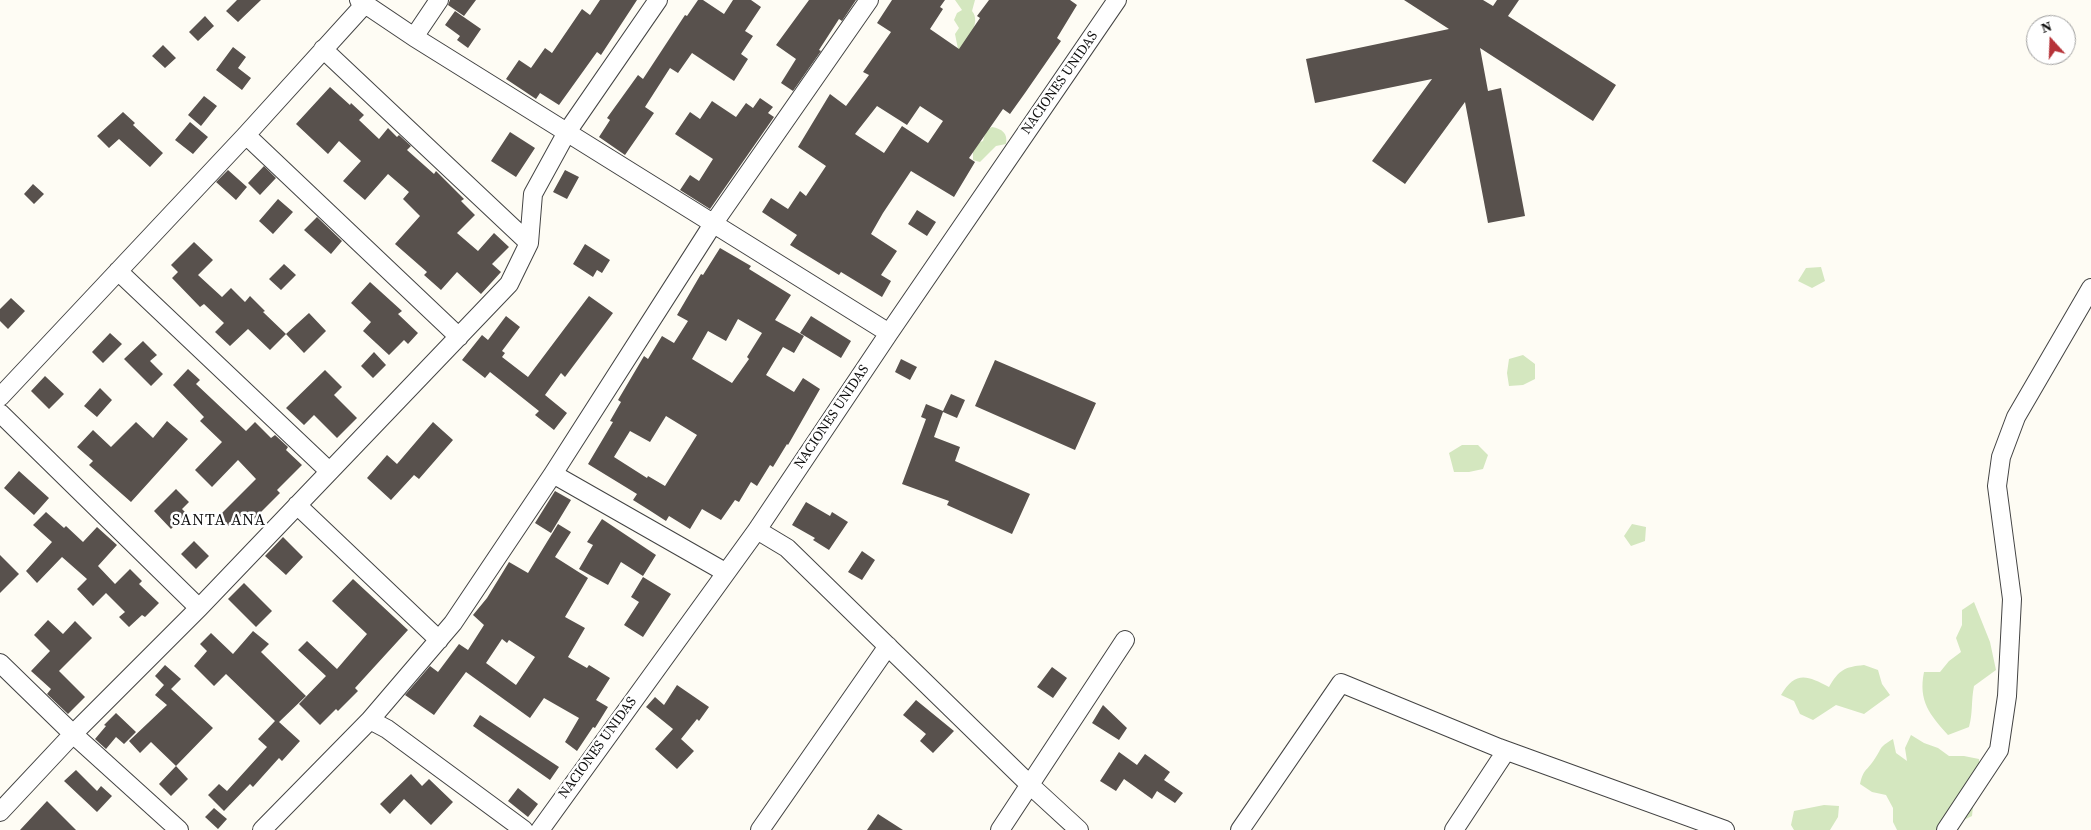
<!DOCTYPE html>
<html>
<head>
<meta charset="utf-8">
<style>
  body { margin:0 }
  #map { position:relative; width:2091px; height:830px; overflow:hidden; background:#fefcf4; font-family:"Source Serif 4",serif }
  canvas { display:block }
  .north { position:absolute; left:2026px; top:15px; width:50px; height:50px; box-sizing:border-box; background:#fff; border:1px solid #9f9f9f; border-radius:50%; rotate:340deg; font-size:14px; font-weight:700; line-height:20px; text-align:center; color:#101010 }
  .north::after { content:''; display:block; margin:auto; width:18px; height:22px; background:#b63238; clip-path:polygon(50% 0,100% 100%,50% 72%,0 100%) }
</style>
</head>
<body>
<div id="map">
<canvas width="2091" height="830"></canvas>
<div class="north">N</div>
</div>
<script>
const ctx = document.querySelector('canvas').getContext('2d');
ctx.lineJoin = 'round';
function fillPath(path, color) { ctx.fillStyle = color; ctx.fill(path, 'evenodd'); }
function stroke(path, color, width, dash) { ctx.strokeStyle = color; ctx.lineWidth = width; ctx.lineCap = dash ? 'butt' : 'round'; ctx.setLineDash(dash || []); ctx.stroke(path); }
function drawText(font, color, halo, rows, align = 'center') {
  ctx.font = font + ' "Source Serif 4",serif'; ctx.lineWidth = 5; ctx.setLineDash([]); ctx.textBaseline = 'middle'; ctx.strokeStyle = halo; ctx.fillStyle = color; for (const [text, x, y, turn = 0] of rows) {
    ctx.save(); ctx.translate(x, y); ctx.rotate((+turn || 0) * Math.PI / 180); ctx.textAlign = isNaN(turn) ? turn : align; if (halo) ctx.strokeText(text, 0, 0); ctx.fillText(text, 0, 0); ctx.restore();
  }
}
fillPath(new Path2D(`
  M955,0H975L972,11C982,23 966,42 959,54L955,34L959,28L954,20L957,13L962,10Z
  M992,127C1002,129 1008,133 1006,144L996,146L980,162L973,160V145L983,141L986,130Z
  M1821,267L1825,281L1812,288L1798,281L1806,268Z
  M1523,355L1535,364V379L1523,385L1509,386L1507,373L1509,359Z
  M1462,445H1478L1488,455L1483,469L1469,472H1454L1449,453Z
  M1632,524L1646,527L1645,541L1631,546L1624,536Z
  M1974,602L1990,642L1996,670L1974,686C1971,701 1973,713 1969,727L1948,735C1930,715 1918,701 1924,672H1940L1949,661L1961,652L1956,638L1962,625V610Z
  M1864,665L1878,670L1882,684L1890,695L1864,714L1836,705L1813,720L1800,714L1794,701L1781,695C1795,671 1807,675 1829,687C1839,670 1844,667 1864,665Z
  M1911,735L1924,743L1938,748L1949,756H1964L1979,759L1980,773L1975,787L1972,816L1943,830H1897L1893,822V808L1886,795L1872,792L1860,784C1864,768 1866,772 1874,760C1883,747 1878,748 1893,739L1896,753L1907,761L1905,748Z
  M1824,805L1839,806L1838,817L1830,830H1794L1791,825L1794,811Z`), '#d4e7bf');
fillPath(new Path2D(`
  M237,0H261L238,22L226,11Z
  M450,0H476L464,16L448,5Z
  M600,0H637L601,55L597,52L559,105L540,93L536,99L506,79L519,60L531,68L545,48L552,53L582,9L590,15Z
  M698,0H703L724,14L733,0H751L761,7L745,31L753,36L741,54L748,59L734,81L692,53L678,73L670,68L645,107L654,113L625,155L599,137L610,120L607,118L638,75L643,79L685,15L687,16Z
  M809,0H856L842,21L839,19L819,50L821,51L793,91L781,83L796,59L776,45Z
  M892,0H945L940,7L943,9L930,29L959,49L980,18L977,16L989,0H1070L1077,5L1057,38L1061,41L1025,93L1010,114L1003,109L969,158L975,162L954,197L911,171L883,213L871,234L897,251L881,275L891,281L882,297L841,272L839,275L790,245L797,235L762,212L771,198L788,209L800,191L806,196L826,166L798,147L830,94L846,106L869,75L863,72L891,32L877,23ZM877,106L907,125L920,106L943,121L928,143L902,126L884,153L855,134Z
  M1404,0H1483L1493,6L1497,0H1519L1508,16L1616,85L1593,121L1480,48L1488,91L1501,88L1525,216L1488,223L1465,102L1405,184L1372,161L1432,79L1315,103L1306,59L1449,29Z
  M455,11L481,29L468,48L457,40L460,36L445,25Z
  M205,16L214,26L198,41L189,32Z
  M163,45L176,58L165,68L152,56Z
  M233,47L246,57L238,68L251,78L242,90L216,70Z
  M330,87L350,105L351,103L364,115L359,120L379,139L388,128L397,137L399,135L411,146L407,150L434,174L436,171L464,199L461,201L475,215L457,233L478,251L494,233L509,247L492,264L501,272L481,294L457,272L441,290L424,275L427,272L395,244L420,216L403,199L409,192L388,174L365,200L343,181L361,161L339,141L328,154L296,124Z
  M204,96L217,106L201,126L188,115Z
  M760,98L773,107L768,113L774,117L710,209L680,190L690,175L699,181L713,159L675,134L690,112L700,119L712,101L736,117L746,103L753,108Z
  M123,112L135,123L133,125L163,153L150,167L119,139L109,148L97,136Z
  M190,122L208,137L193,154L175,140Z
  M510,132L535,148L516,177L491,161Z
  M264,166L276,178L260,195L248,183Z
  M228,170L247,187L236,200L216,182Z
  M565,170L579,177L567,199L553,192Z
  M33,184L44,194L34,204L24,194Z
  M278,199L293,212L273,234L259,221Z
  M917,210L936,222L927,236L908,224Z
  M317,217L342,241L331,254L304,230Z
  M194,242L213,260L198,275L222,297L231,288L245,302L250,296L265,311L263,312L286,334L270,350L248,329L230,346L215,332L224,323L204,304L200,307L172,278L178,272L171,265Z
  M585,244L610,260L602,273L597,270L593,277L573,264Z
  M720,248L751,266L749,269L791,295L775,320L804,336L794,353L783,347L766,375L794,392L803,378L820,389L788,445L787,444L773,467L770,465L757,486L751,482L739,502L735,500L721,520L702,509L690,529L669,516L666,521L649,510L633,500L637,494L588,464L613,422L610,421L621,402L618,400L644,356L648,359L662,336L674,343L688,321L677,315L701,274L703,275ZM738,319L762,333L747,357L749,359L732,383L692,359L708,331L726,341ZM666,416L697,435L665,486L648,476L647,478L614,457L630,431L650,442Z
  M284,264L296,275L281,290L269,279Z
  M370,282L402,311L398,314L418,333L408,344L404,340L389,355L363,331L371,322L351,303Z
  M589,296L613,313L565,377L561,373L545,395L567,413L554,430L535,415L539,411L490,372L485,378L462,360L482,335L488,340L506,316L520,327L502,351L505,353L502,357L528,377Z
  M11,298L25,311L8,329L0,321V309Z
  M309,313L326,331L304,353L286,334Z
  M811,316L851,341L841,358L800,333Z
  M110,333L122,344L103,363L92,352Z
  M143,341L157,355L150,361L163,374L151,386L124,359Z
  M374,352L386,365L373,378L361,366Z
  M901,359L917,367L910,380L895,372Z
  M995,360L1096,403L1075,450L975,406Z
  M188,369L200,380L196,384L246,431L255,422L271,438L275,435L288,447L286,450L302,465L277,490L280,493L250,523L242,515L230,527L219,516L256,479L238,460L212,487L195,470L222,442L200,421L204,417L173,385Z
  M325,370L342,387L334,395L357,418L337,438L314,415L304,425L286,408Z
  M45,376L64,394L49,409L31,391Z
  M100,388L112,400L97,417L84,406Z
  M951,394L965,400L957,418L943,412L934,437L960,447L955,461L1030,494L1012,534L947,505L949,501L902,484L926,419L921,417L926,404L943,411Z
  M167,421L188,439L131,502L89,465L93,461L77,447L93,430L111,447L136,422L153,438Z
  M433,422L453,440L419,479L414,475L391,500L367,478L387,455L397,464Z
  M19,471L49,498L34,515L4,488Z
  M176,489L189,502L182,509L186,513L171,529L154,511Z
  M555,491L571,500L551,533L535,523Z
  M806,502L830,516L832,512L848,522L829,550L813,540L815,538L792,525Z
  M46,512L64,528L66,526L83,542L97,527L117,545L98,566L115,584L130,569L142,581L139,584L159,603L145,617L142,615L129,627L119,617L125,612L106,593L93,606L77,589L87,579L62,557L37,583L26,571L52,542L33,525Z
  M602,519L656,555L643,576L621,562L608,585L579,569L593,545L587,542Z
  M558,524L571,532L555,557L588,578L565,617L585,628L568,657L587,668L589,665L610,678L596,700L608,707L595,728L593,727L577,751L565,742L579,718L544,698L530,718L466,672L434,715L405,695L430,666L438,672L459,644L468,650L484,625L473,615L487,598L509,562L528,573ZM502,639L507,643L509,640L535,657L516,685L486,663Z
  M283,537L303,557L286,575L265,556Z
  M194,541L209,556L196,569L181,554Z
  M862,551L875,560L862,580L848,572Z
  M0,555L19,574L0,593Z
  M643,577L671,594L643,637L624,625L639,602L631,597Z
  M353,579L408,630L355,688L358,691L338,711L336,709L320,725L299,704L326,676L298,650L307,641L337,669L367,634L332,601Z
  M244,583L272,611L256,627L228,599Z
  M48,620L63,634L75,621L92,638L59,671L85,697L68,714L47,694L51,689L31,671L50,651L34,635Z
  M253,631L269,644L261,652L306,696L279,722L300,741L282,761L279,758L253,787L250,784L224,811L208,795L219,784L227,791L267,747L258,739L275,721L226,674L214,686L194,666L207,651L200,644L211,633L233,654Z
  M165,665L181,679L171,689L213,728L176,766L151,742L140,753L129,741L167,705L155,695L164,685L155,676Z
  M1052,667L1067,678L1053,698L1037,687Z
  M677,685L709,707L699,721L697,719L681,739L694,751L677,769L655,749L673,729L646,707L655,697L664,705Z
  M916,700L954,731L933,753L920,741L926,734L903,715Z
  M1103,705L1127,728L1119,740L1092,723Z
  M116,713L136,732L124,744L116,737L106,749L95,739L106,726L104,725Z
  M480,715L559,767L550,780L473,726Z
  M1119,752L1137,765L1145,754L1170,772L1164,780L1183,793L1175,803L1157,791L1152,799L1124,779L1116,791L1100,781Z
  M176,766L188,779L171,796L159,784Z
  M76,770L97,791L101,786L112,796L97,812L64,781Z
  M411,774L422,786L429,779L453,802L431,825L404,799L390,814L380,804Z
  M518,788L538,804L528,817L508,801Z
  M47,801L76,830H20Z
  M214,808L227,819L218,829L205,817Z
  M878,814L903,830H867Z`), '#58514d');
const minor = new Path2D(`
  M359,0L414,37L889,333
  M414,37L439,0
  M323,49L529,243
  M246,135L459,337
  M118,271L329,471
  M0,397L246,135L364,5L365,0
  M0,413L199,608
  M553,474L725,572
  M297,505L439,640
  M757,530L787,548L1030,785L1079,830
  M0,663L73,734L179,830
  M370,720L453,623L553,474L713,224L869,0
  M0,812L73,734L199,608L509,284L529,243L533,194L567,132L658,0
  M262,830L370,720L387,729L524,830
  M540,830L757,530L889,333L1117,0
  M760,830L888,646
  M1000,830L1125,640
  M1240,830L1341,683L1499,748L1725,830
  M1454,830L1506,751
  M1946,830L1999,750L2007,696L2012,599L1997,486L2001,457L2016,417L2091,288`);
stroke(minor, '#434343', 20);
stroke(minor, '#fff', 18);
drawText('14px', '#101010', '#fff', [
  ["NACIONES UNIDAS",1060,83,-55],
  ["NACIONES UNIDAS",832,417,-56],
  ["NACIONES UNIDAS",598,748,-54]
]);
ctx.letterSpacing = '1px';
drawText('16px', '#101010', '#fff', [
  ["SANTA ANA",219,521]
]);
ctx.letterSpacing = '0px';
</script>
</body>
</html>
